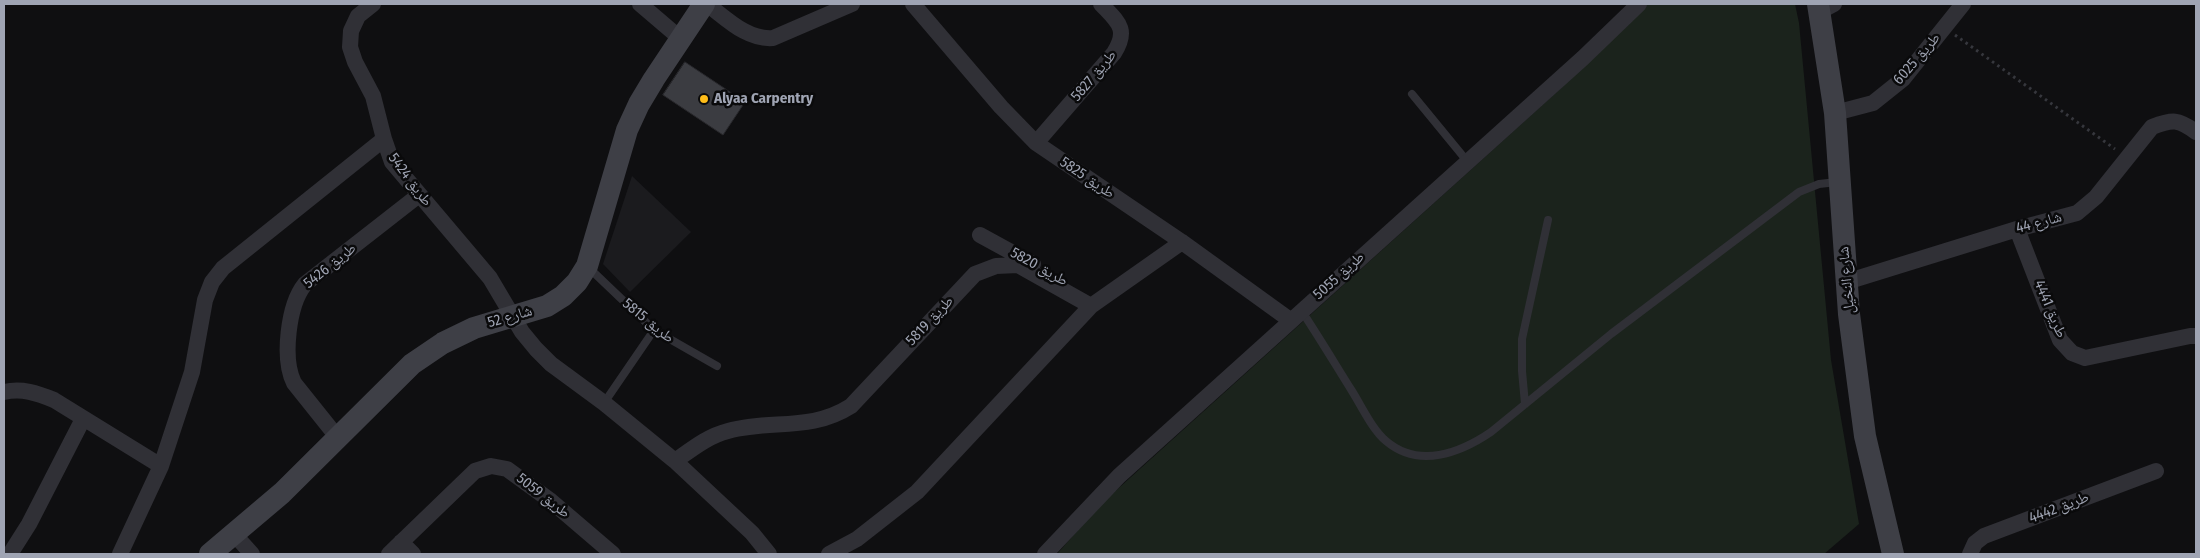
<!DOCTYPE html>
<html>
<head>
<meta charset="utf-8">
<style>
  body { margin:0 }
  #map { position:relative; width:2200px; height:558px; overflow:hidden; background:#0f0f11; font-family:"Fira Sans Condensed",sans-serif }
  canvas { display:block }
  .frame { position:absolute; inset:0; border:5px solid #9fa4b3; pointer-events:none }
</style>
</head>
<body>
<div id="map">
<canvas width="2200" height="558"></canvas>
<div class="frame"></div>
</div>
<script>
const ctx = document.querySelector('canvas').getContext('2d');
ctx.lineJoin = 'round';
function fillPath(path, color) { ctx.fillStyle = color; ctx.fill(path, 'evenodd'); }
function stroke(path, color, width, dash) { ctx.strokeStyle = color; ctx.lineWidth = width; ctx.lineCap = dash ? 'butt' : 'round'; ctx.setLineDash(dash || []); ctx.stroke(path); }
function drawText(font, color, halo, rows, align = 'center') {
  ctx.font = font + ' "Fira Sans Condensed","Noto Naskh Arabic",sans-serif'; ctx.lineWidth = 5; ctx.setLineDash([]); ctx.textBaseline = 'middle'; ctx.strokeStyle = halo; ctx.fillStyle = color; for (const [text, x, y, turn = 0] of rows) {
    ctx.save(); ctx.translate(x, y); ctx.rotate((+turn || 0) * Math.PI / 180); ctx.textAlign = isNaN(turn) ? turn : align; if (halo) ctx.strokeText(text, 0, 0); ctx.fillText(text, 0, 0); ctx.restore();
  }
}
fillPath(new Path2D(`
  M632,176L691,232L630,292L603,264Z`), '#1b1b1e');
fillPath(new Path2D(`
  M1647,4H1795L1799,23L1831,360L1859,524L1824,554H1057L1100,505L1558,91Z`), '#1b231c');
const building = new Path2D(`
  M685,62L745,102L723,135L663,95Z`);
fillPath(building, '#3b3c41');
stroke(building, '#29292d', 1);
stroke(new Path2D(`
  M1955,35L2115,149`), '#36373d', 3, [2.5, 4]);
stroke(new Path2D(`
  M1412,94L1467,161
  M588,267L654,330L717,366
  M1301,310C1319,337 1335,364 1352,391C1362,407 1372,429 1386,441C1419,469 1460,453 1491,432L1611,334L1799,192L1819,184L1837,182
  M604,403L654,330
  M1525,404L1522,371V339L1548,220`), '#303036', 8);
stroke(new Path2D(`
  M373,4L358,16L351,31L350,47L355,62L373,96L384,139L392,162L490,278L522,332L536,349L551,364L604,403L675,461L752,533L769,554
  M640,4L681,39
  M707,4C727,19 747,40 773,38L852,4
  M913,4L1001,107L1036,143L1182,242L1290,320
  M1819,12L1834,4
  M1835,113L1873,103L1903,79L1963,4
  M1036,143L1114,53C1129,29 1118,22 1101,4
  M2017,229L2060,340L2072,353L2085,358L2190,336H2196
  M980,235L1033,264
  M1846,282L2017,229L2077,213L2096,197L2152,127C2173,119 2178,119 2196,132
  M4,392C22,388 37,393 54,400L161,466
  M338,438L294,383C282,359 288,305 305,284L419,195
  M675,461C692,449 708,436 728,431C772,419 810,432 851,406L975,274L996,266L1018,265L1091,306L1182,242
  M234,534L252,554
  M401,542L413,554
  M10,554L29,524L83,419
  M120,554L161,466L192,372L205,300L212,282L223,268L384,139
  M389,554L475,471L491,466L507,469L551,501L613,554
  M829,554L857,539L917,492L1091,306
  M1045,554L1119,476L1583,58L1639,4
  M1970,554L1975,543L1984,536L2156,471`), '#303036', 16);
stroke(new Path2D(`
  M1818,4L1835,113L1849,314L1865,436L1893,554
  M210,554L282,493L412,364L443,343L474,328L547,306L563,296L577,282L587,266L627,130L639,104L654,79L704,4`), '#3e3f46', 22);
for (const [x, y, r, color] of [
  [704,99,5,"#ffbd19"]
]) { const dot = new Path2D(); dot.arc(x, y, r, 0, 2 * Math.PI); ctx.fillStyle = color; ctx.fill(dot); stroke(dot, '#0a0a0b', 2); }
drawText('15px', '#9fa4b3', '#0a0a0b', [
  ["طريق 6025",1917,59,-49],
  ["طريق 5827",1094,76,-50],
  ["طريق 5825",1087,178,34],
  ["طريق 5424",410,180,53],
  ["شارع 44",2039,223,-15],
  ["طريق 5426",330,266,-39],
  ["طريق 5820",1039,267,29],
  ["طريق 5055",1339,276,-42],
  ["شارع النخيل",1847,280,-95],
  ["طريق 4441",2050,309,67],
  ["شارع 52",510,317,-16],
  ["طريق 5815",648,321,39],
  ["طريق 5819",930,321,-47],
  ["طريق 5059",543,496,38],
  ["طريق 4442",2059,508,-21]
]);
drawText('bold 15px', '#9fa4b3', '#0a0a0b', [
  ["Alyaa Carpentry",714,99]
], 'left');
</script>
</body>
</html>
